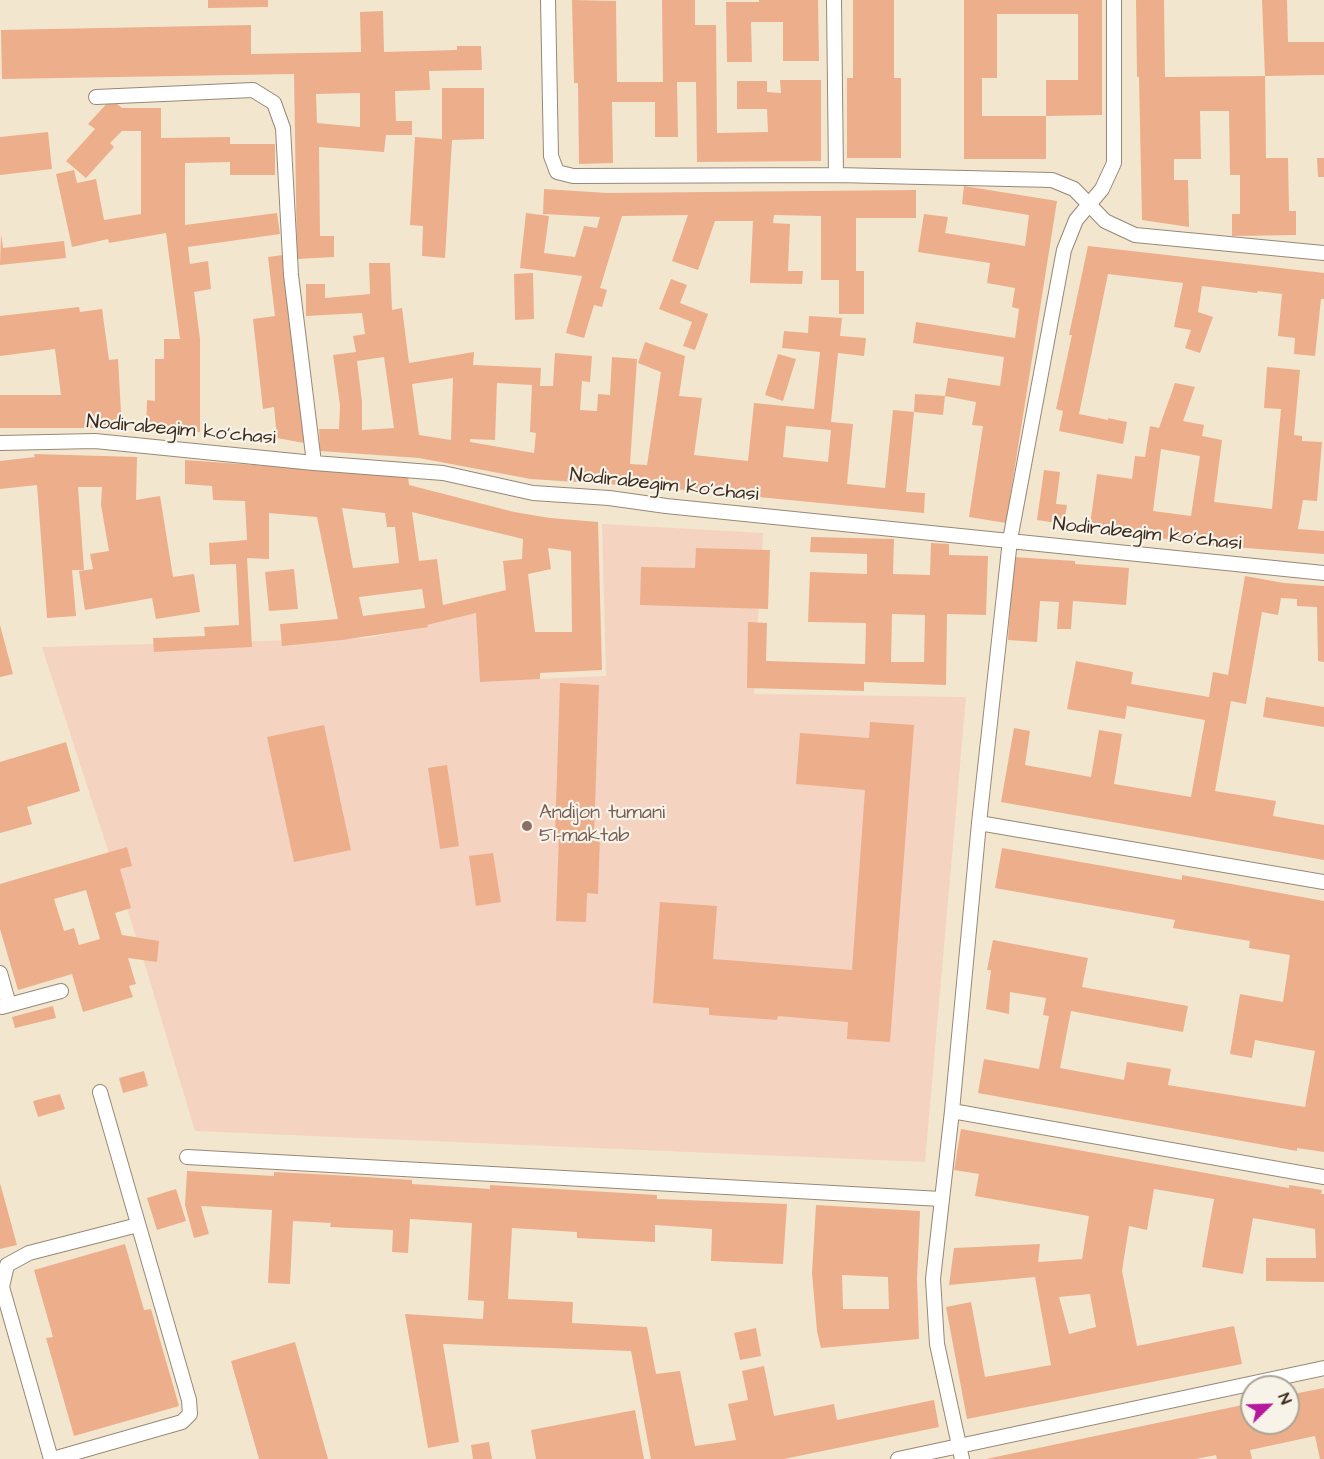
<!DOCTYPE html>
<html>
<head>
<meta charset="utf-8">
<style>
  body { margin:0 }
  #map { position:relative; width:1324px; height:1459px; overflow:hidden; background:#f3e6ce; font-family:"Architects Daughter",sans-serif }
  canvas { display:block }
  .north { position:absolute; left:1240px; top:1375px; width:60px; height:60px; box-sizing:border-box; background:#f7f3e8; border:2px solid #aca397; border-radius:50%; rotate:67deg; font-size:16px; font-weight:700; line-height:24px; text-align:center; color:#3b2a1e }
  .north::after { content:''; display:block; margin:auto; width:21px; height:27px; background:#b5179e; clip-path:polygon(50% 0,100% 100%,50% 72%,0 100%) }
</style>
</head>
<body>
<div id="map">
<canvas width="1324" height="1459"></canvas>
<div class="north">N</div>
</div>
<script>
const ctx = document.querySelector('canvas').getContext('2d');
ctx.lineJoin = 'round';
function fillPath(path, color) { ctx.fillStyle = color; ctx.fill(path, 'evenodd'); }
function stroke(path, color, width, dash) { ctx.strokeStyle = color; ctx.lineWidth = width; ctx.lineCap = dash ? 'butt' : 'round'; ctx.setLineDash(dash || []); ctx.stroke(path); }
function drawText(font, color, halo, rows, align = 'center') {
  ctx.font = font + ' "Architects Daughter",sans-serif'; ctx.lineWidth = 4.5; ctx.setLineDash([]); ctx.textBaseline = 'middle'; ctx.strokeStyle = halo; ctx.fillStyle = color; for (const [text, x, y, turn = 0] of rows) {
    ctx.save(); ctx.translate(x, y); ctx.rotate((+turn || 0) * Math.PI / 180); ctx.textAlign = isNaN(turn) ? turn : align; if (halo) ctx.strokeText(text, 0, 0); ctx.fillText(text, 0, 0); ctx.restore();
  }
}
fillPath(new Path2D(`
  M602,524L763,533L754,694L966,697L925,1162L195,1131L142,955L42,647L369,638L506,606L513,680L606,676Z`), '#f5d3c1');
fillPath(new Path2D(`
  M208,0H268V7L208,8Z
  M572,0L616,1L617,82H663L662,0H695V25H716L717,133L768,132L767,109H737V81H767V92L781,93L780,80H821V161L697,162L696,82H677L678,137H655V102H612L613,163L579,164L578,83H574Z
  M759,0H818L819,61H783V22H751L752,62H727L726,2H759Z
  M853,0H894V78H901V158H847V78H853Z
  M964,0H1102V115L1046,116V80H1078V14H997V78H982V116H1046V159H964Z
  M1136,0H1164L1165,77L1265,76L1266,158H1288L1289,211H1296V235L1232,236V214H1240V175H1230L1229,111H1200L1201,159H1174V180H1188L1189,227L1142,220L1139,77H1137Z
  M1262,0H1287L1288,42H1324V75L1265,76Z
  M383,11L384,52L457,50V46H481L482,70L429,71L430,90L395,91L396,121H412V135H386L384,152L319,147L320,236H334V257L297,259L294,74L2,79L1,30L251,25V54L361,52L360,12ZM360,93V127L317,123L316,94Z
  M442,88H484V139L452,140L445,258L422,256L423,226L410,225L415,137L442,139Z
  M111,99L122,108H161V138L230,137V144H275V175H230V162L185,163V225L277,213L280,234L188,247L190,264L208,261L211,289L194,292L200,339V432H146L147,400L155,401V359H164V339H180L166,233L109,243L108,239L72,247L56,174L74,170L77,183L96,179L104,220L141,214V131H122L110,143L114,147L86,178L66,161L95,129L88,124Z
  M48,132L52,169L0,175V137Z
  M1317,158H1324V177H1318Z
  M964,186L1057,201L1006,523L969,517L983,426L972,425L976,402L945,396L943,415L914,412L915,394L945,396L948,378L1000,386L1004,357L913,343L916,322L1015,338L1019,309L1012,307L1015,288L987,283L990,263L918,252L924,214L948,217L945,233L1025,246L1029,215L962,204Z
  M544,189L607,193L916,190V218H856V271H864V314H839V280H821V216L774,215L773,223L790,224L788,271H803L802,284L750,283L753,221H715L698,270L672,261L688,215L622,216L600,288L607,290L602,307L594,305L584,338L566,333L582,276L520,268L526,213L549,216L544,253L575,257L584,226L597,228L600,217L543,214Z
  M1,234L3,248L64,241L66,258L0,265Z
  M1088,246L1324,273V299H1321L1315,356L1294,354L1295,338L1278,336L1282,294L1258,291L1257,293L1202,286L1198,312L1213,317L1200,353L1185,348L1191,330L1174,327L1183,283L1108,274L1079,414L1108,420V418L1127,422L1123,444L1059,431L1063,411L1056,409L1072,335H1069Z
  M283,255L304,443L277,438L274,407L263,409L253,319L275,316L268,257Z
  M369,263H390L392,310L402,308L409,363L474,352L473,365L541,368L540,386H553L555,353L592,356L590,382L582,381L580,410L597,411L598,394L610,395L612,357L637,359L630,464L647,465L661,372L638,363L645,342L685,356L679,396L702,398L694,455L748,461L754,403L814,409L820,352L782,348L784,331L808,333L809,316L842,318L840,336L866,338L864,356L838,353L831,422L853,424L847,484L885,488L893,410L914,412L906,492L925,493L924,513L665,488L531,479L419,458L320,451L319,429H339L340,405L333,355L356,352L353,336L365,334L362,313L306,316V284H325V298L370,294ZM384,357L394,428L362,430V402L357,361ZM453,378L451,440L419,435L412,384ZM497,383L532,385L530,432L536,433L534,453L470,442V439L495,440ZM786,426L831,430L828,462L783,457Z
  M533,273L534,319L515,320L514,274Z
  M671,279L687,285L680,303L708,314L695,350L683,346L692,322L659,309Z
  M79,307L80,312L102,309L109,360L118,359L122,431L96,428H0V395H61L55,349L0,356V316Z
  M778,354L796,359L783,401L765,395Z
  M1267,367L1300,370L1294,435L1302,436V441L1322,442L1317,501L1303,500L1298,529L1324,531V554L1208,545L1124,533L1125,530L1090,525L1097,474L1132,479L1135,456L1145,457L1150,426L1159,428L1175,383L1195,387L1183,421L1204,425L1202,436L1222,440L1214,502L1272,509L1281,409L1264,408ZM1161,449L1200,456L1191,516L1153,511Z
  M34,454L137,457L136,500L160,496L173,577L194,574L200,612L156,619L152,598L85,610L79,571L93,569L90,554L109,551L101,505L102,487H78L84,570H72L76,616L47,618L37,485L0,489V461L35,457Z
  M185,460L408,476L409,485L514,512L550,518L598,522L602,670L540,673V679L480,682L476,613L427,625L428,627L342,640L282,646L280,624L338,619L317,517L269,513V559L247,558L252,647L154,652L153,638L205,636L204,627L239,625L236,564L210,565L209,543L247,540L245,501L213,500L212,486L185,484ZM342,508L385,513L387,527H395L399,563L353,568ZM412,512L523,539L522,559L503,561L506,590L443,605L437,559L419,561ZM548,548L571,551L572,632H535L528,574L551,569ZM422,589L425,608L363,616L359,597Z
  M1044,470L1060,472L1056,504L1067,505L1064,524L1037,520Z
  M811,537L894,539L893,574L930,575L931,543L949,544V555L988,556L986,615L947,614L946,685L864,682V691L747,688L748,622L767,623L766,661L865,664L866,623L808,622L810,572L867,574V554L810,552ZM892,614L925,615L924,662H891Z
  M696,548L770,550L768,609L640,605L641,567L695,568Z
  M1013,557L1075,561V564L1129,568L1126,605L1073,601L1071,629H1057L1059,602L1040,601L1037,642L1008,640Z
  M294,569L298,609L269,611L265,572Z
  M1245,576L1284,583L1324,586V662L1318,661L1317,607L1297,606V599L1281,598L1278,615L1262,612L1246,704L1231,701L1215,791L1276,801L1273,816L1324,825V860L1001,802L1014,728L1030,731L1025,765L1091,777L1099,730L1122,734L1114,784L1191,797L1205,720L1127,706L1125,719L1067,709L1076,661L1133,672L1131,684L1209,697L1213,672L1228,675Z
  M0,625L13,674L0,677Z
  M560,683L599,685L594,837H600L598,894L587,893L586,922L556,921L559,835H555Z
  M1266,697L1324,707V727L1263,717Z
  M870,722L914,725L890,1042L847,1039L848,1022L778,1016L777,1020L709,1015V1008L653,1003L660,902L717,906L713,959L852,970L865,790L796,784L800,733L869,738Z
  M324,725L351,850L294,862L267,737Z
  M66,742L80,791L27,807L32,824L0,833V762Z
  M447,765L459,846L440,849L428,768Z
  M127,847L132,866L120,869L131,908L115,913L122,935L159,941L157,962L128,958L136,984L129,986L133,997L83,1012L72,974L18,990L0,929V884ZM86,890L100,939L79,945L74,928L64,931L54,899Z
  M1002,848L1182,880V875L1324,901V1152L1297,1148V1151L978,1093L984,1059L1039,1069L1049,1016L1043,1015L1046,998L1010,992L1009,1014L986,1009L991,970H987L993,940L1088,958L1082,987L1188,1006L1183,1032L1071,1011L1060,1068L1124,1080L1127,1062L1171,1069L1168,1085L1305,1107L1315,1051L1255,1040L1252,1058L1230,1054L1240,994L1283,1002L1290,955L1249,948L1250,941L1173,928L1175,920L995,888Z
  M493,853L501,902L476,906L469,856Z
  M53,1006L56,1018L15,1028L12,1017Z
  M144,1071L148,1086L123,1093L119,1078Z
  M60,1094L65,1109L38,1117L33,1101Z
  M961,1129L1289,1188V1185L1322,1190L1321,1194H1324V1282L1266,1281V1258H1316L1315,1229L1253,1218L1243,1274L1202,1267L1214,1199L1154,1189L1147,1230L1129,1226L1122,1271L1137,1346L1234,1326L1242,1364L967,1419L946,1307L971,1302L985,1377L1051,1365L1035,1277L949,1285L954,1248L1040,1244L1038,1262L1082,1259L1089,1216L975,1196L979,1174L954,1170ZM1090,1294L1096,1327L1069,1334L1059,1297Z
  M187,1171L274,1176V1172L333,1175L412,1180V1184L490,1189V1185L657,1195V1199L787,1204L783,1264L711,1261L712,1229L655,1225V1242L577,1238V1232L512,1228L508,1299L573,1302L572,1323L647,1327L656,1374L680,1371L695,1446L736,1440L728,1404L748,1400L742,1371L764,1366L774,1416L834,1404L837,1420L934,1400L939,1427L784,1459H651L631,1351L443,1344L459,1442L428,1448L405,1314L483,1319L484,1301L468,1300L472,1223L410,1219L408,1253L392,1252L393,1230L330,1227L331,1223L293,1221L290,1284L268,1283L272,1210L201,1206L209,1234L194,1238L185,1205Z
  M0,1183L17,1245L0,1249Z
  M176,1189L186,1221L157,1230L147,1198Z
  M816,1205L920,1211L917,1279L919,1339L821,1348L817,1331L812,1273ZM842,1275L888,1277L889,1309H843Z
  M125,1244L144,1310L151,1309L179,1406L74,1436L46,1338L53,1337L34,1270Z
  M756,1328L761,1356L740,1360L734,1333Z
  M295,1342L328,1459H259L231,1361Z
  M1324,1388V1459H1320L1315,1436L1250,1450L1252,1459H1217L1216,1455L1196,1459H986L1252,1403V1423H1288V1395Z
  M635,1410L644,1459H536L531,1430Z
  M489,1442L492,1459H473L471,1445Z`), '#edae8c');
const service = new Path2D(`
  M548,0L551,156L557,172L573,176L836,175L1052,180L1074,189L1105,221L1135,235L1324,253
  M834,0L836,175
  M1114,0V163L1102,189L1076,220L1064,250L1010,540L979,823L952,1111L1324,1177
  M96,97L253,90L274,103L283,128L291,275L314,463
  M0,443L95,441L314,463L443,473L533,493L609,498L666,506L1324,573
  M979,823L1324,882
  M0,973L9,1005L2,1007
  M9,1005L61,991
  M952,1111L933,1279L937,1344L962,1459
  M187,1157L941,1199
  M51,1459L2,1287L7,1265L29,1253L138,1225
  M53,1459L182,1422L190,1414L189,1400L100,1092
  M898,1459L1324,1368`);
stroke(service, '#978876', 16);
stroke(service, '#fff', 14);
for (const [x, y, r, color] of [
  [527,826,6,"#8d6e63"]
]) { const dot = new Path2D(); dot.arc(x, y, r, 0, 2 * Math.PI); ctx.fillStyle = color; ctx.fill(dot); stroke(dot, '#f7f3e8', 2); }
drawText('20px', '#3b2a1e', '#f7f3e8', [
  ["Nodirabegim ko'chasi",181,431,5],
  ["Nodirabegim ko'chasi",664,486,6],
  ["Nodirabegim ko'chasi",1147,535,6]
]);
drawText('20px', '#785e54', '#f7f3e8', [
  ["Andijon tumani",539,814],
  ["51-maktab",539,837]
], 'left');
</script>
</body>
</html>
